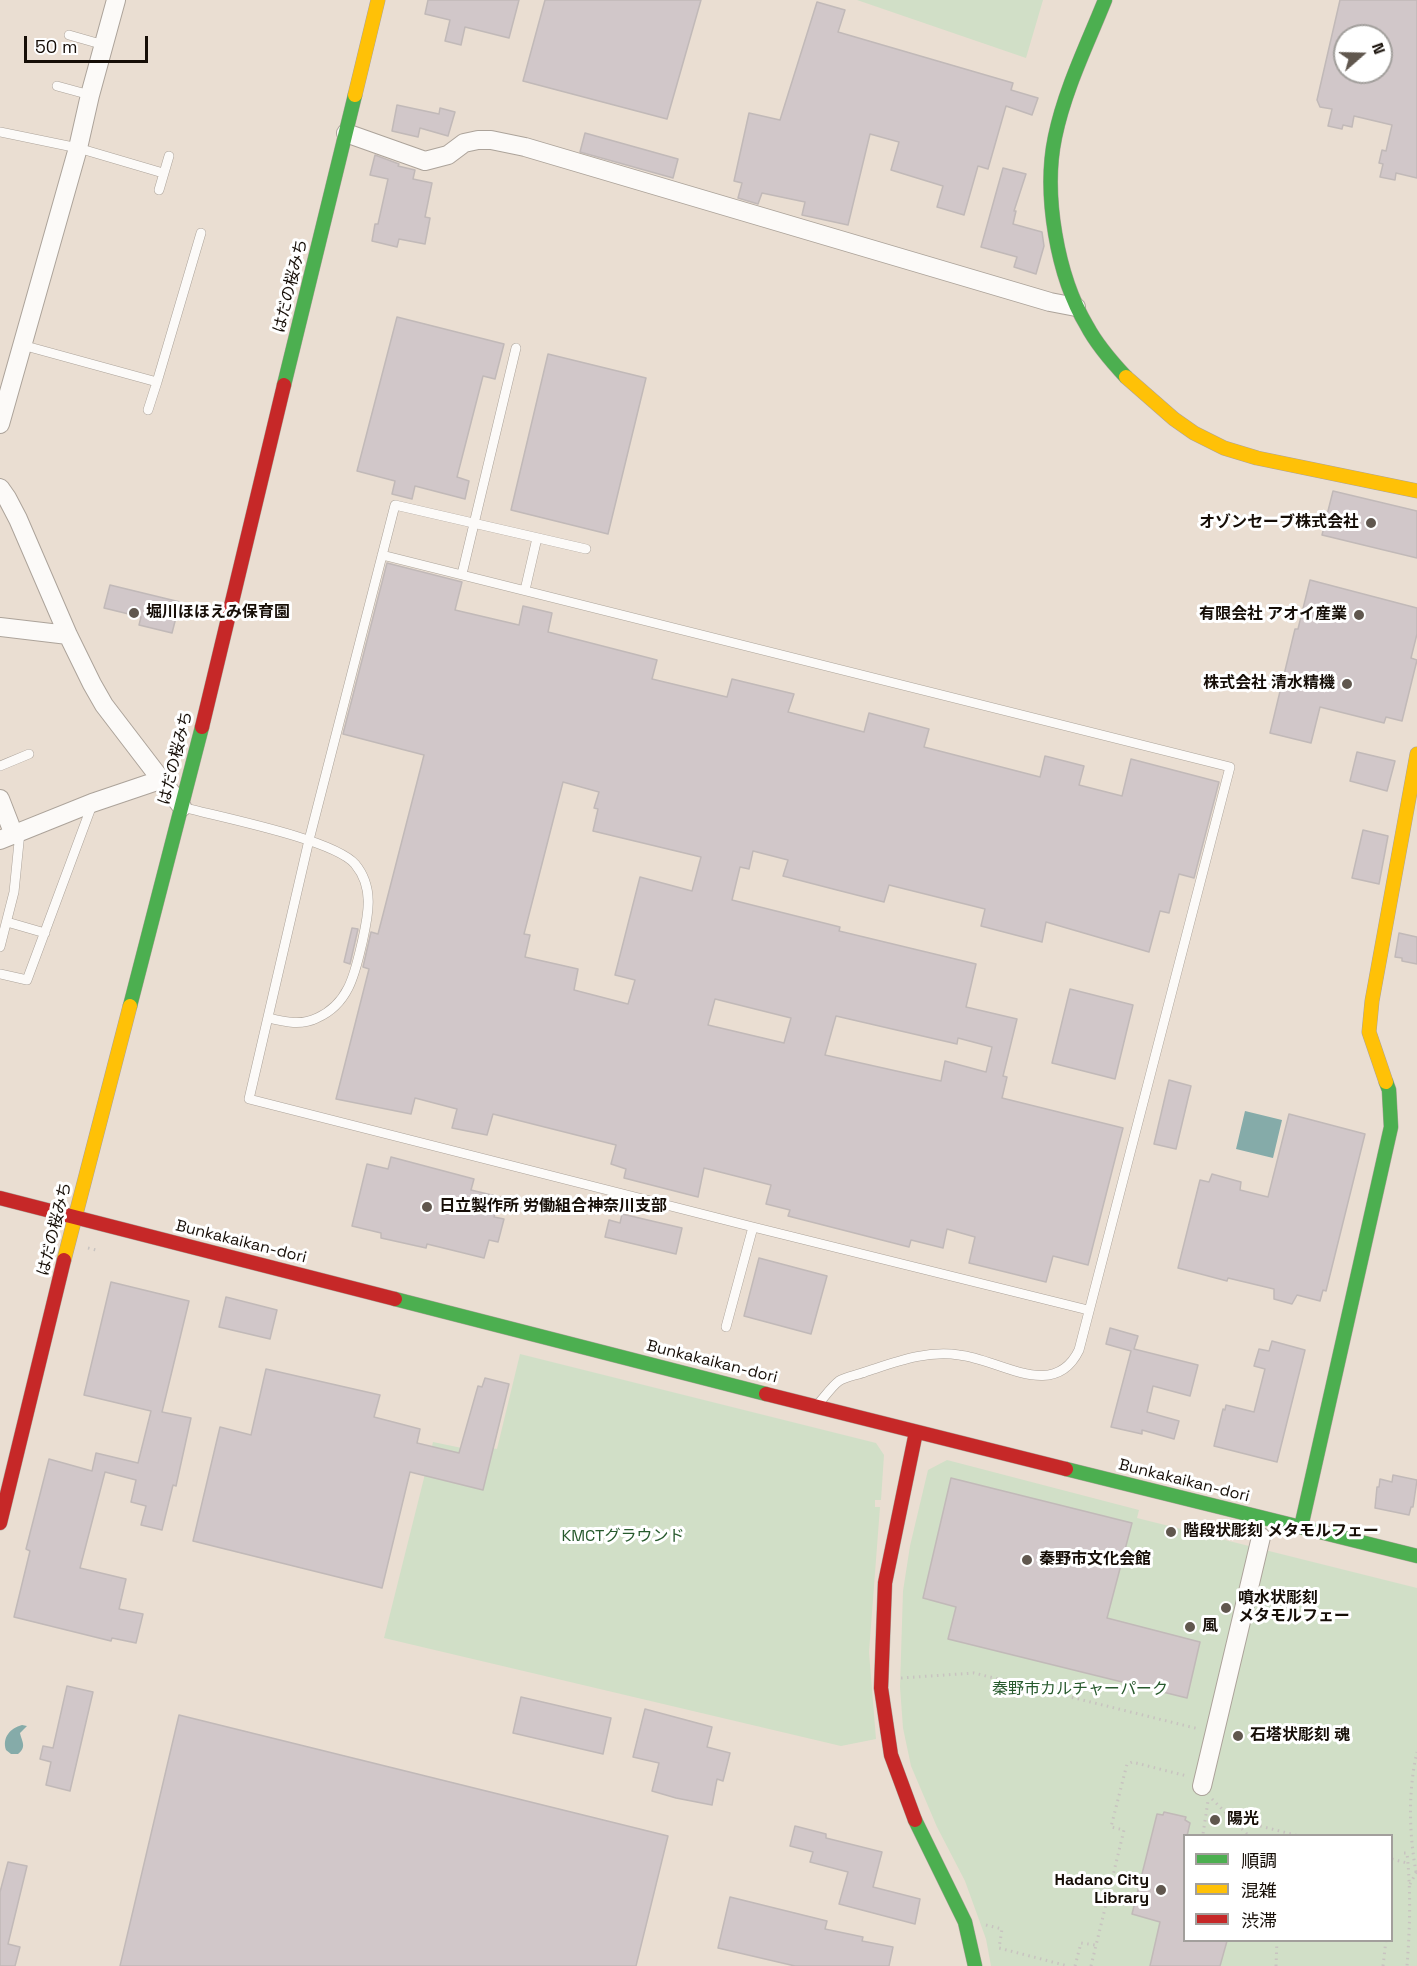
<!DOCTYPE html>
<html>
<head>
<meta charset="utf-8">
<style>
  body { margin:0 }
  #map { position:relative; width:1417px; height:1966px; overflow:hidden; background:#eaded2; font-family:"Space Grotesk","Noto Sans JP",sans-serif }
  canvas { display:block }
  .legend { position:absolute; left:1183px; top:1834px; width:210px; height:108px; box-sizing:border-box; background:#fff; border:2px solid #a29f9c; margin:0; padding:8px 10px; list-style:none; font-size:18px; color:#160e07 }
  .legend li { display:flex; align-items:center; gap:12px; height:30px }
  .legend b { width:30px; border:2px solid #a29f9c }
  .north { position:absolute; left:1333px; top:24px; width:60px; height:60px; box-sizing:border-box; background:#fff; border:2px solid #a29f9c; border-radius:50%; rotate:70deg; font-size:16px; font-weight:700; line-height:24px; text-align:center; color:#160e07 }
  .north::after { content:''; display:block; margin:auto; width:21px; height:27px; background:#60574e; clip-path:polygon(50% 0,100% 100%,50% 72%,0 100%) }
  .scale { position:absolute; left:24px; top:36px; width:124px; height:27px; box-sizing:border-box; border:3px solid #160e07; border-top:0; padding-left:8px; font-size:18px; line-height:21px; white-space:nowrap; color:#160e07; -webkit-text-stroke:4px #fff; paint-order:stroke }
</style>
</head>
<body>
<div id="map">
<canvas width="1417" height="1966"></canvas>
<ul class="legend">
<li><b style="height:8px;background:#4caf50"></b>順調</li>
<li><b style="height:8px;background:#ffc107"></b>混雑</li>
<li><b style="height:8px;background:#c62828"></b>渋滞</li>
</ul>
<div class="north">N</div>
<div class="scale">50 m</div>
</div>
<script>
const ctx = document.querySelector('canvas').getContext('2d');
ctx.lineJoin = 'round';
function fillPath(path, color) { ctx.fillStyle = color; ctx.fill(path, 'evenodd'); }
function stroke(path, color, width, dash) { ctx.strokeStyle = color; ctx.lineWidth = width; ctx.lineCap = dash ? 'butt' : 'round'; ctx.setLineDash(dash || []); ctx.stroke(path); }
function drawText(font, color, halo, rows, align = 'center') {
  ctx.font = font + ' "Space Grotesk","Noto Sans JP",sans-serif'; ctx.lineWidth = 6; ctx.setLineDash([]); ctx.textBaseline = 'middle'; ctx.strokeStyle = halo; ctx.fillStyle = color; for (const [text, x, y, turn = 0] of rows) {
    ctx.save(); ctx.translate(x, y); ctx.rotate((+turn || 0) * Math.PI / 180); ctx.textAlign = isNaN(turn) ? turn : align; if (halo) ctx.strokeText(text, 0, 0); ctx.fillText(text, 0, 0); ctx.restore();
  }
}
fillPath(new Path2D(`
  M857,0H1043L1026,58Z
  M520,1354L876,1443L884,1455L881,1500H875V1507H880L869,1652L876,1739L841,1746L384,1638L433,1442L481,1452L483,1446L497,1449Z
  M947,1460L1139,1510L1137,1518L1417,1588V1966H991L986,1939L965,1881L937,1827L911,1766L903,1728L900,1687L903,1591L910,1546L928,1470ZM1184,1836H1392V1940H1184Z`), '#d1dfc7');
fillPath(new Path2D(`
  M1245,1111L1282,1120L1273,1158L1236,1149Z
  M22,1725L27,1726L20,1733C22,1742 27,1747 18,1754H11L6,1750C2,1738 10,1728 22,1725Z`), '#85aba9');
const building = new Path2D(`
  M428,0H519L509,38L465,27L461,45L445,41L450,20L425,14Z
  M545,0H701L667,119L523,81Z
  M1340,0H1417V178L1396,173L1395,180L1380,177L1383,164L1379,163L1382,150L1386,151L1392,125L1354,116L1352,127L1343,125L1342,129L1328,126L1332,109L1320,107L1317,100ZM1345,36H1381V72H1345Z
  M817,2L845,10L838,32L1013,83L1011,90L1038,98L1032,115L1006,106L988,169L978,166L964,215L937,207L943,186L891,170L899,142L870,134L848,225L802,215L805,202L762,193L758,204L738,198L742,183L734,181L749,113L780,120Z
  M397,105L439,114L440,108L455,112L448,136L420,128L418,137L392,131Z
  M585,133L678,159L673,178L580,152Z
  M375,155L399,164L398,166L415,170L413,179L432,183L425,217L430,218L425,244L399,239L397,247L372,241L375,224H378L388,179L370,175Z
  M1003,168L1026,174L1014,211H1016L1013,224L1042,232L1044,246L1036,274L1014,267L1017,257L981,247Z
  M397,317L504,344L495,379L483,376L457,477L469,481L465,499L415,486L412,499L392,494L395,481L357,471Z
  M548,354L646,378L608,534L511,510Z
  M1333,491L1417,511V558L1322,535Z
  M387,563L462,582L455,610L519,625L523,606L552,613L548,632L657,660L652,679L727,697L732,679L794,694L788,712L864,732L869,713L929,729L924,747L1040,777L1045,756L1084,766L1079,785L1122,796L1131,759L1219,782L1194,878L1179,874L1169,913L1160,911L1149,952L1046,922L1042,942L981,926L985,909L889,885L884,902L837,890L783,876L788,860L753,851L749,869L740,867L732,900L840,927L839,931L976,964L966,1007L1017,1019L1003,1076L1007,1077L1002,1098L1123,1128L1088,1265L1053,1256L1046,1282L969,1263L975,1237L947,1229L943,1248L911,1240L909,1247L788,1216L790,1210L766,1204L771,1185L704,1168L698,1197L624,1178L626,1169L611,1164L616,1145L493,1114L487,1135L452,1128L457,1109L415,1098L411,1114L336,1099L369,969L363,967L371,932L378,934L424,755L343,734ZM563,782L599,792L594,808L598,809L593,831L701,857L692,891L640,877L615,975L635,980L628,1004L574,990L578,969L525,957L530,935L524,934ZM715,999L791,1018L784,1043L708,1025ZM836,1016L957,1044L958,1038L992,1047L986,1072L945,1061L941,1081L825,1055Z
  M1310,580L1417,608V634L1411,658L1417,660L1402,721L1386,717L1384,723L1320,707L1311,743L1270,733L1295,629H1298Z
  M110,585L180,602L172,633L139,625L141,617L104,608Z
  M1357,752L1395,761L1387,791L1350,781Z
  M1363,830L1388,836L1379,884L1352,878Z
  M352,928L358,929L350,964L344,962Z
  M1399,933L1417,937V964L1402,961V958L1395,957Z
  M1070,989L1133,1005L1115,1079L1052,1063Z
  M1169,1080L1191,1086L1176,1149L1154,1144Z
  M1289,1114L1365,1134L1326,1291L1323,1290L1320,1301L1297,1295L1292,1304L1274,1299V1289L1228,1278L1227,1281L1178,1268L1200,1180L1209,1182L1212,1174L1241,1182L1240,1190L1268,1197Z
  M391,1157L474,1179L471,1190L500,1197L494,1217L504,1219L498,1242L489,1240L484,1258L427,1244L426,1248L381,1238V1233L352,1226L367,1164L388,1169Z
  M622,1214L682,1228L676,1254L605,1237L609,1220L620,1223Z
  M759,1258L827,1276L811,1334L744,1316Z
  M111,1282L189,1301L162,1412L191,1418L176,1486L173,1485L162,1530L141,1525L146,1506L131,1502L136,1480L105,1472L80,1568L126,1579L119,1609L143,1614L136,1643L112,1638L111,1641L14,1617L30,1551L26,1549L49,1459L92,1471L96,1453L138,1463L151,1411L84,1395Z
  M226,1297L277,1310L270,1339L219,1327Z
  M1110,1328L1138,1336L1134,1349L1198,1365L1190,1396L1153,1386L1147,1412L1179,1421L1174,1439L1142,1430V1434L1111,1427L1131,1351L1106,1344Z
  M1272,1341L1305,1350L1277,1462L1214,1446L1223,1409L1225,1410L1226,1405L1254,1412L1265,1369L1254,1366L1259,1349L1269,1351Z
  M266,1369L380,1395L374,1417L420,1429L417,1443L459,1453L478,1386L482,1387L485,1378L509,1384L483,1490L410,1472L382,1588L193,1541L220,1427L251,1435Z
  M1393,1475L1417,1480L1413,1507H1411L1409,1515L1375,1508L1377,1487H1379L1380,1479L1392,1482Z
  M951,1478L1132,1523L1107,1618L1200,1642L1187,1698L948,1639L956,1607L923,1598Z
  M67,1686L93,1692L70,1791L46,1785L51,1762L40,1759L43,1746L53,1748Z
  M521,1697L611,1718L603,1754L513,1733Z
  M645,1709L712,1727L707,1747L730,1753L723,1781L717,1779L712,1805L676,1798L652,1791L659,1763L633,1757Z
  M179,1715L668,1836L636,1966H120Z
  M1164,1812L1186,1817L1185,1820L1190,1823L1187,1836H1185V1941H1227L1220,1966H1150L1160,1922L1132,1914L1157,1814L1163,1815Z
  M795,1826L826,1834V1838L882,1852L873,1887L920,1899L915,1924L839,1904L848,1872L810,1862L813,1852L790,1846Z
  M8,1862L27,1866L8,1944L20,1947L15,1966H0V1892Z
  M730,1897L827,1921L825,1929L863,1937L862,1941L893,1947L889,1966H795L718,1948Z`);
fillPath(building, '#d1c7c9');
stroke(building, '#c1b9b8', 1.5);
const lane = new Path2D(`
  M69,35L104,45
  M57,86L90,95
  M0,132L78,148L163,173
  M159,190L169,156
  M22,345L157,382L201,233
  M148,410L157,382
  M586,549L395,505L309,840L249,1099L753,1227L1088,1310
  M382,555L1230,767L1079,1350C1054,1402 999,1359 959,1355C926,1350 896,1362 865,1372C857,1375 845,1377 839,1381C831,1387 824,1398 817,1405
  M462,574L516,348
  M525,590L537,538
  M0,766L29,754
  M182,807C219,817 333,839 355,864C375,888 368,916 362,943C355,973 349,1004 317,1018C301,1026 285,1022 268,1018
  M7,922L45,933
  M0,947L14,892L20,832
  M0,974L27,980L92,805
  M726,1327L753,1227`);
const street = new Path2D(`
  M346,133L425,161L448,155L464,143L478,140H491L525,147L1050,302L1076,307
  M0,424L78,148L90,95L116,0
  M0,488L7,498L18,519L68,635L92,684L104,705L182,807
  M0,627L68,635
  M0,799L14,835
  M0,840L92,803L160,780
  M1202,1786L1261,1537`);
const fast = new Path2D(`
  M1105,0C1087,45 1065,89 1055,137C1043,194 1057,276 1087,326C1097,345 1111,361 1126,377
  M284,385L355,95
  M130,1006L202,727
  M395,1299L766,1394
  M1066,1469L1417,1556
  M1301,1527L1391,1127L1389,1090L1386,1082
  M915,1820L965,1922L975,1966`);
const slow = new Path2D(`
  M355,95L378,0
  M1126,377L1174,419L1194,433L1224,448L1257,458L1417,491
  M1386,1082L1369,1032L1372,1001L1417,754
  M64,1260L130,1006`);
const jam = new Path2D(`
  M202,727L284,385
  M0,1198L395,1299
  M766,1394L1066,1469
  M0,1523L64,1260
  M915,1820L891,1755L881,1688L885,1583L916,1432`);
stroke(lane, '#aca39a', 10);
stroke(street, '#aca39a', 20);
stroke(fast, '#aca39a', 15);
stroke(slow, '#aca39a', 15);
stroke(jam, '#aca39a', 15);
stroke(new Path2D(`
  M88,1248L96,1250
  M901,1678L974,1673L1199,1729
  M1212,1799L1249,1836
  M1237,1820L1299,1836
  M1208,1836L1203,1834L1208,1801
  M1404,1853H1407C1411,1891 1410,1928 1407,1966
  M1392,1859L1407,1863
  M1416,1872C1409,1833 1408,1791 1417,1752
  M1410,1884L1417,1871
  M986,1925L1002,1929L999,1948L1068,1966
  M1075,1966L1081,1943L1095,1945
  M1091,1966L1124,1830L1111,1827L1127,1764L1132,1762L1187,1776
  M1276,1966L1277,1940
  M1383,1966L1386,1940`), '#c8c3c0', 3, [1.5, 4.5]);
stroke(lane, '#fcfaf8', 9);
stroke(street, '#fcfaf8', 18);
stroke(fast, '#4caf50', 14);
stroke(slow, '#ffc107', 14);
stroke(jam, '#c62828', 14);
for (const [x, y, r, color] of [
  [1371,523,6,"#60574e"],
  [134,613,6,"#60574e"],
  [1359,615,6,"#60574e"],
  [1347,684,6,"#60574e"],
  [427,1207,6,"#60574e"],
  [1171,1532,6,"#60574e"],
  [1027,1560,6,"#60574e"],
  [1226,1608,6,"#60574e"],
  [1190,1627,6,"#60574e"],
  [1238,1736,6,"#60574e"],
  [1215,1820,6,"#60574e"],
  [1161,1890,6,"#60574e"]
]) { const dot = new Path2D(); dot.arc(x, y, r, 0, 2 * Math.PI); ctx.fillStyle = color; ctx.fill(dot); stroke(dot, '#fff', 2); }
drawText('16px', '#160e07', '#fff', [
  ["はだの桜みち",291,286,-76],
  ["はだの桜みち",176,758,-76],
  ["はだの桜みち",55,1229,-76],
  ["Bunkakaikan-dori",241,1242,14],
  ["Bunkakaikan-dori",712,1362,14],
  ["Bunkakaikan-dori",1184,1481,14]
]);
drawText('bold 16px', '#160e07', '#fff', [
  ["オゾンセーブ株式会社",1359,523,"right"],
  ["堀川ほほえみ保育園",146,613],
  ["有限会社 アオイ産業",1347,615,"right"],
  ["株式会社 清水精機",1335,684,"right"],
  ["日立製作所 労働組合神奈川支部",439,1207],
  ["階段状彫刻 メタモルフェー",1183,1532],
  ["秦野市文化会館",1039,1560],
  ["噴水状彫刻",1238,1599],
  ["メタモルフェー",1238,1617],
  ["風",1202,1627],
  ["石塔状彫刻 魂",1250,1736],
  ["陽光",1227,1820],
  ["Hadano City",1149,1881,"right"],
  ["Library",1149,1899,"right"]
], 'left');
drawText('16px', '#275a2d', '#fff', [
  ["KMCTグラウンド",623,1537],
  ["秦野市カルチャーパーク",1080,1690]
]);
</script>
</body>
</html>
